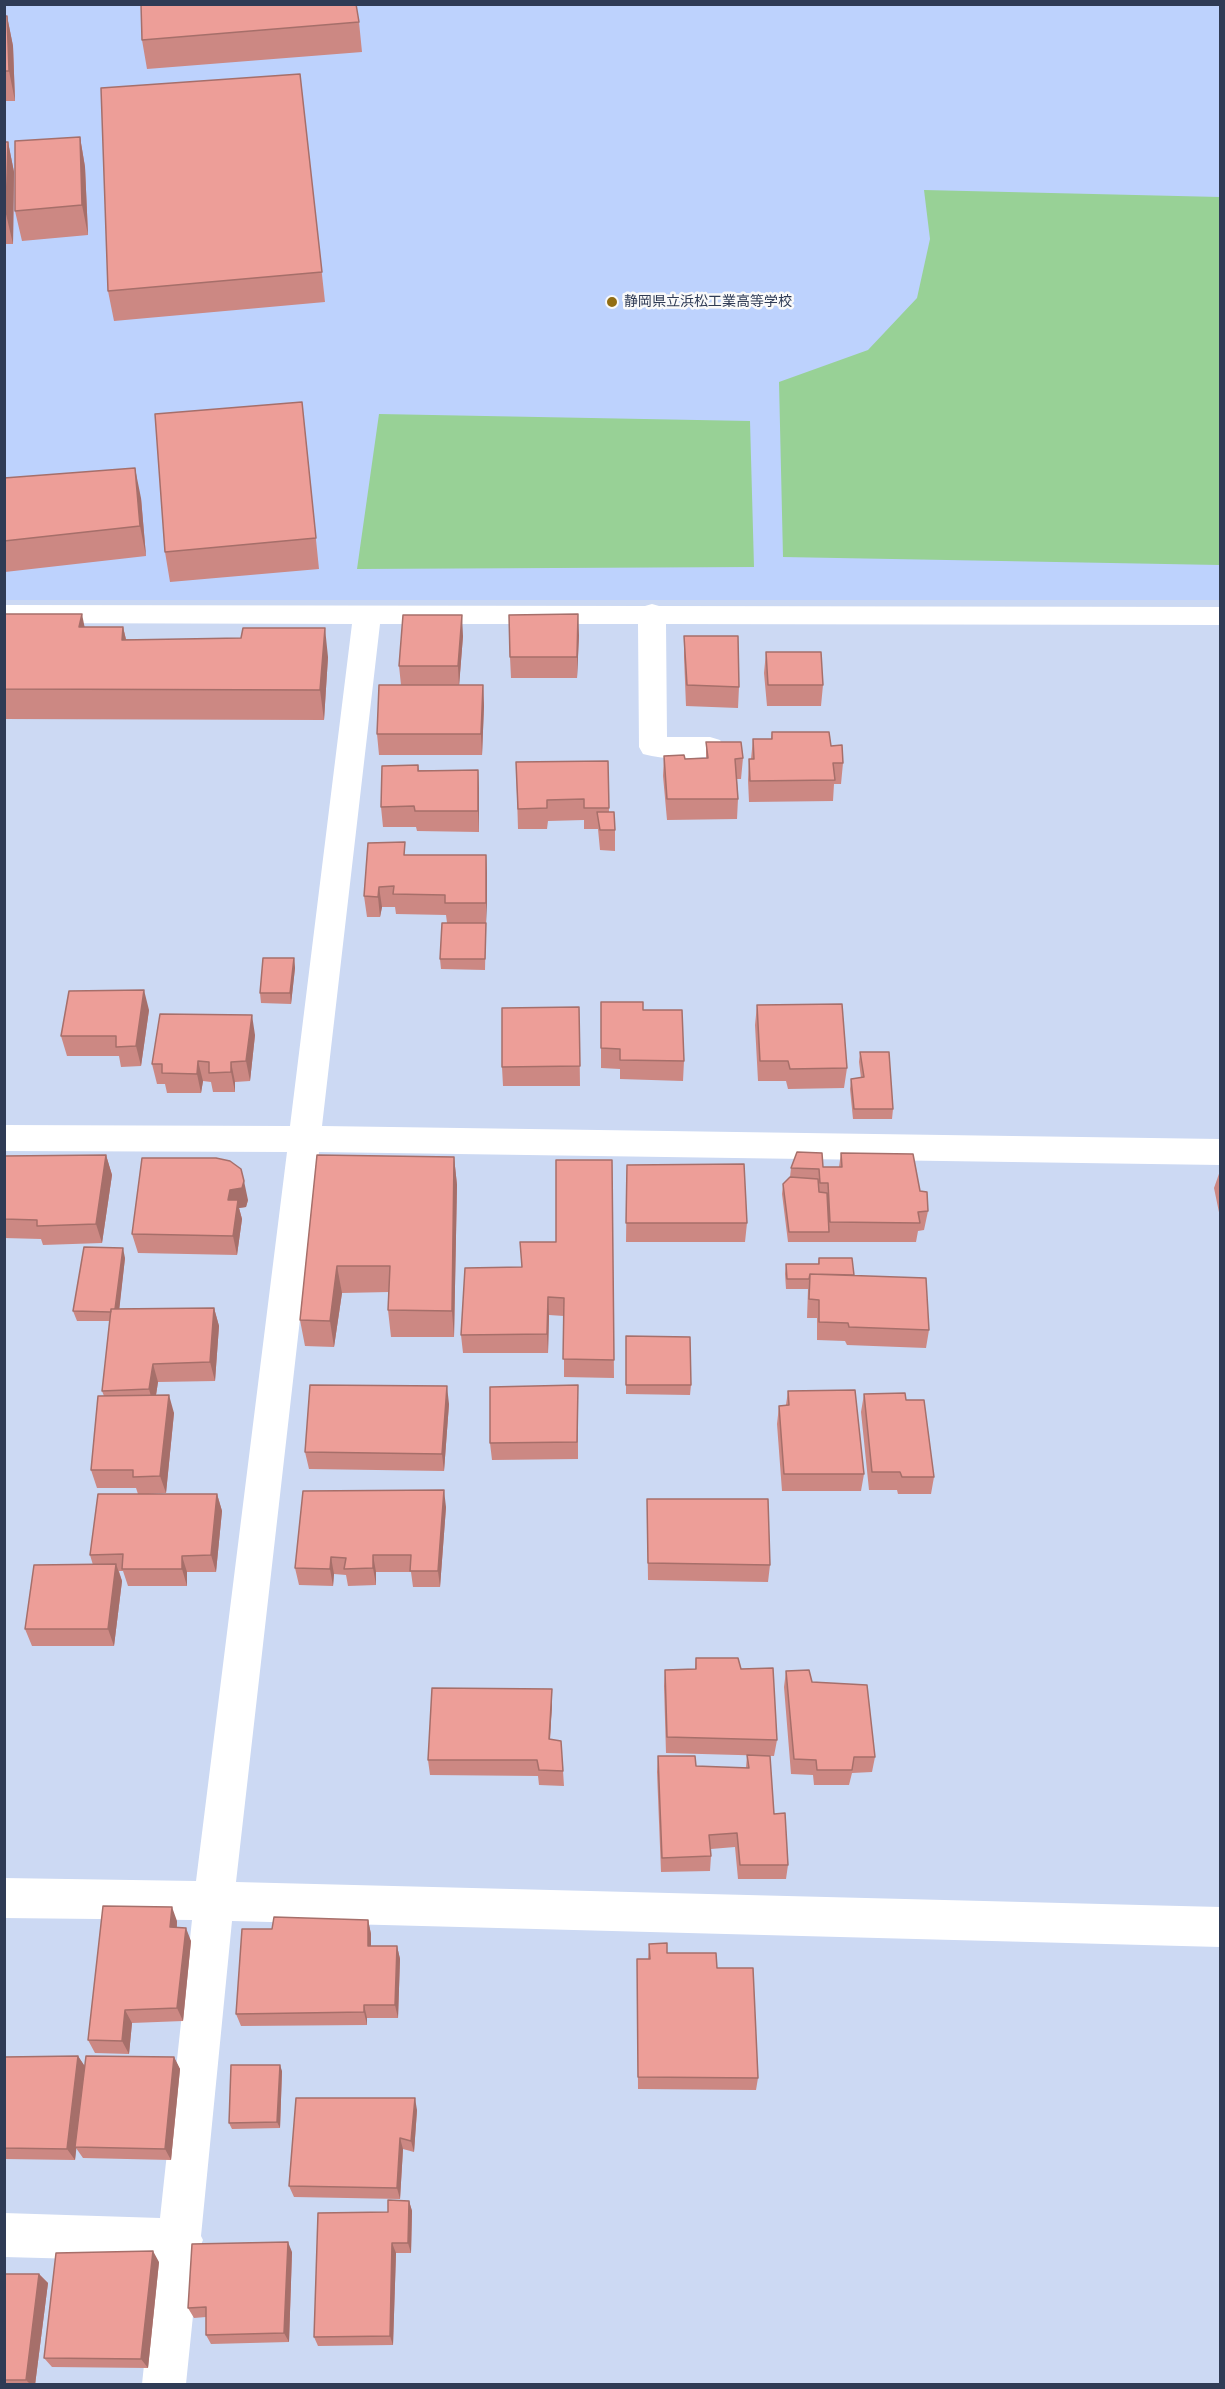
<!DOCTYPE html>
<html>
<head>
<meta charset="utf-8">
<style>
  body { margin:0 }
  #map { position:relative; width:1225px; height:2389px; overflow:hidden; background:#ccd9f3; font-family:"DejaVu Sans",sans-serif }
  canvas { display:block }
  .frame { position:absolute; inset:0; border:6px solid #2f3b55; pointer-events:none }
</style>
</head>
<body>
<div id="map">
<canvas width="1225" height="2389"></canvas>
<div class="frame"></div>
</div>
<script>
const ctx = document.querySelector('canvas').getContext('2d');
ctx.lineJoin = 'round';
function fillPath(path, color) { ctx.fillStyle = color; ctx.fill(path, 'evenodd'); }
function stroke(path, color, width, dash) { ctx.strokeStyle = color; ctx.lineWidth = width; ctx.lineCap = dash ? 'butt' : 'round'; ctx.setLineDash(dash || []); ctx.stroke(path); }
function drawText(font, color, halo, rows, align = 'center') {
  ctx.font = font + ' "DejaVu Sans","Noto Sans JP",sans-serif'; ctx.lineWidth = 5; ctx.setLineDash([]); ctx.textBaseline = 'middle'; ctx.strokeStyle = halo; ctx.fillStyle = color; for (const [text, x, y, turn = 0] of rows) {
    ctx.save(); ctx.translate(x, y); ctx.rotate((+turn || 0) * Math.PI / 180); ctx.textAlign = isNaN(turn) ? turn : align; if (halo) ctx.strokeText(text, 0, 0); ctx.fillText(text, 0, 0); ctx.restore();
  }
}
fillPath(new Path2D(`
  M5,5H1220V600H5Z`), '#bdd2fd');
fillPath(new Path2D(`
  M924,190L1220,197V565L783,557L779,382L868,350L917,298L930,239Z
  M379,414L750,421L754,567L357,569Z`), '#98d196');
fillPath(new Path2D(`
  M652,604L659,606L1220,607V625L666,624L667,737H710L720,740L724,747L720,754C698,760 665,760 643,754L639,747L638,624H380L322,1126L1220,1139V1165L319,1152L236,1882L1220,1907V1947L232,1921L201,2236L203,2240L200,2247L186,2384H142L155,2261L4,2257V2213L160,2218L192,1920L4,1918V1878L196,1881L287,1152L4,1151V1125L290,1126L352,624L4,623V605L645,606Z`), '#fff');
fillPath(new Path2D(`
  M4,16H7L13,46L15,101H4Z
  M359,22L362,52L147,69L142,40Z
  M300,74L325,302L114,321L108,291Z
  M80,137L85,167L88,235L22,241L15,211Z
  M4,142H8L14,172L13,244H4Z
  M305,432L319,569L170,582L165,552Z
  M4,478L141,498L146,556L5,572Z
  M4,614L85,627H123L126,639L328,657L324,720L4,719Z
  M579,635L577,678H511L510,657Z
  M463,636L459,685H483L484,706L482,755H379L377,734L401,685L399,666Z
  M684,636L739,687L738,708L686,706L684,657Z
  M766,652L823,685L821,706H767L764,673Z
  M772,732L843,763L841,784H834L833,801L749,802L748,780L749,759H751L753,739H771Z
  M706,742L743,758L741,779H737L738,799L737,819L667,820L663,776L664,756L685,759L706,758Z
  M608,761L609,812L615,830V851L600,850L598,829H584V820L548,821L547,829H518L516,762Z
  M418,765L419,770H478L479,791V832L417,831L416,827H383L381,807Z
  M407,855H486L487,876L485,970L441,969L440,959L447,923L446,915L396,914L395,907H382L380,917H367L364,896Z
  M294,958L295,968L291,1004L261,1003L260,993Z
  M601,1002L643,1010L684,1061L683,1081L620,1079V1069L601,1068Z
  M757,1005L847,1068L844,1088L788,1089L786,1081H758L755,1025Z
  M579,1007L580,1086H503L502,1067Z
  M149,1010L141,1066L121,1067L119,1056H67L61,1036Z
  M255,1035L250,1081L235,1082V1092H213L211,1082L203,1081L201,1093H167L165,1084H157L152,1064Z
  M860,1052L893,1109L892,1119H853L850,1089L851,1079L861,1078L859,1062Z
  M841,1153L920,1191L928,1211L924,1230L918,1231L916,1242H788L782,1194L783,1184L790,1177L791,1168L839,1167Z
  M106,1155L112,1175L102,1243L43,1245L41,1239L4,1238V1156Z
  M317,1155L454,1157L457,1185L454,1337H391L388,1310L389,1292L342,1293L334,1347L305,1346L300,1320Z
  M612,1160L614,1378L564,1377V1316L549,1315L548,1353H463L461,1335L522,1267L556,1242Z
  M627,1165L747,1223L745,1242H626Z
  M1221,1168V1222L1214,1188Z
  M248,1200L246,1207L239,1208L242,1219L237,1255L138,1253L132,1234Z
  M125,1258L119,1309L214,1308L219,1326L215,1381L158,1382L156,1395L174,1413L166,1493L148,1494H217L222,1511L216,1572H187V1586H128L123,1571H119L122,1581L114,1646H32L25,1629L93,1565L90,1555L138,1494L136,1488H97L91,1470L104,1396L102,1391L110,1321H77L73,1311Z
  M819,1258L854,1275L929,1330L926,1348L847,1345L845,1341L817,1340V1318H807L808,1289H786L785,1274L786,1264H818Z
  M626,1336L691,1385L690,1395L626,1394Z
  M788,1391L864,1474L861,1491H782L777,1424L779,1406L786,1405Z
  M864,1394L906,1400L934,1477L931,1494H898L897,1490H869L861,1412Z
  M578,1403V1459L492,1460L490,1443Z
  M449,1404L444,1471L309,1469L305,1452Z
  M647,1499L770,1565L768,1582L648,1580Z
  M446,1507L440,1587H413L411,1572H376V1585L348,1586L346,1575L334,1574L333,1586L299,1585L295,1568Z
  M696,1658L777,1740L774,1756L666,1753L664,1686L665,1670L695,1669Z
  M786,1671L812,1682L875,1757L872,1772L852,1773L849,1785H814L813,1775L791,1774L784,1687Z
  M552,1704L550,1740L563,1771L564,1786L539,1785L538,1776L430,1775L428,1760Z
  M747,1755L774,1814L788,1865L786,1879H738L735,1847L711,1849V1856L710,1871L661,1872L657,1772L658,1756L696,1766L746,1768Z
  M368,1920L371,1934V1946H397L400,1959L398,2018H367V2025L241,2026L236,2014L272,1929Z
  M177,1921V1927L191,1941L183,2021L132,2023L129,2054L95,2053L88,2040Z
  M649,1944L667,1953L717,1968L758,2078L756,2090L638,2089L637,1959H648Z
  M78,2056L85,2067L174,2057L180,2069L171,2160L83,2158L76,2148L75,2160L4,2159V2057Z
  M282,2071L280,2128L232,2129L229,2123Z
  M417,2110L414,2152L403,2149L400,2199L294,2197L289,2186Z
  M409,2201L412,2211L411,2253H396L393,2345L318,2346L314,2337Z
  M292,2252L289,2342L211,2344L206,2335V2317L194,2318L188,2308Z
  M159,2262L148,2368L52,2367L44,2358Z
  M4,2274H39L48,2283L35,2385H4Z`), '#cc8883');
fillPath(new Path2D(`
  M7,16L13,46L15,101L9,71Z
  M80,137L85,167L88,235L82,205Z
  M8,142L14,172L13,244L6,214Z
  M135,468L141,498L146,556L140,526Z
  M82,614L88,644L79,627Z
  M578,614L579,635L577,678V657Z
  M462,615L463,636L459,687L458,666Z
  M123,627L130,657L122,640Z
  M325,628L328,657L324,720L320,690Z
  M483,685L484,706L482,755L481,734Z
  M478,770L479,791V832L478,811Z
  M486,855L487,876V924L486,903Z
  M379,887L382,907L380,917L378,897Z
  M294,958L295,968L291,1004L290,993Z
  M144,990L149,1010L141,1066L136,1046Z
  M252,1015L255,1035L250,1081L246,1061Z
  M198,1061L203,1081L201,1093L197,1074Z
  M231,1062L235,1082V1092L231,1072Z
  M106,1155L112,1175L102,1243L96,1224Z
  M454,1157L457,1185L454,1337L452,1311Z
  M244,1181L248,1200L246,1207L239,1208L242,1219L237,1255L233,1236L228,1200L230,1190Z
  M123,1248L125,1258L118,1321L115,1312Z
  M337,1266L342,1293L334,1347L330,1321Z
  M548,1297L549,1315L548,1353L547,1334Z
  M214,1308L219,1326L215,1381L210,1362Z
  M153,1364L158,1382L154,1408L149,1389Z
  M447,1386L449,1404L444,1471L442,1454Z
  M169,1395L174,1413L166,1493L160,1476Z
  M444,1490L446,1507L440,1587L438,1571Z
  M217,1494L222,1511L216,1572L211,1555Z
  M373,1555L376,1572V1585L373,1568Z
  M182,1556L187,1572V1586L182,1569Z
  M331,1557L334,1574L333,1586L330,1569Z
  M116,1564L122,1581L114,1646L108,1629Z
  M552,1689V1704L549,1755V1739Z
  M172,1907L177,1921L176,1941L170,1927Z
  M368,1920L371,1934V1959L368,1946Z
  M186,1928L191,1941L183,2021L177,2008Z
  M397,1946L400,1959L398,2018L395,2005Z
  M364,2005L367,2018V2025L364,2012Z
  M125,2010L132,2023L129,2054L122,2041Z
  M78,2056L86,2068L75,2160L67,2149Z
  M174,2057L180,2069L171,2160L165,2149Z
  M280,2065L282,2071L280,2128L277,2122Z
  M415,2098L417,2110L414,2152L411,2141Z
  M400,2138L403,2149L400,2199L397,2188Z
  M409,2201L412,2211L411,2253L408,2243Z
  M288,2242L292,2252L289,2342L284,2333Z
  M392,2243L396,2253L393,2345L390,2336Z
  M153,2251L159,2262L148,2368L141,2359Z
  M39,2274L48,2283L35,2385H31L26,2380Z`), '#a66f6a');
const building = new Path2D(`
  M141,4H356L359,22L142,40Z
  M4,16H7L9,71H4Z
  M300,74L322,272L108,291L101,88Z
  M80,137L82,205L15,211V141Z
  M4,142H8L6,214H4Z
  M302,402L316,538L165,552L155,414Z
  M135,468L140,526L4,541V478Z
  M4,614H82L79,627H123L122,640L241,638L243,628H325L320,690L4,689Z
  M578,614L577,657H510L509,615Z
  M403,615H462L458,666H399Z
  M684,636H738L739,687L687,685Z
  M766,652H821L823,685H768Z
  M379,685H483L481,734H377Z
  M772,732H829L831,746L842,745L843,763H833L835,780L750,781L749,759H754L753,739H772Z
  M706,742H741L743,758L735,759L738,799H667L664,756L684,755L685,759L708,758Z
  M608,761L609,808H584V799L547,800V808L518,809L516,762Z
  M418,765V771L478,770V811H415L414,806L381,807L382,766Z
  M597,812H614L615,830H600Z
  M405,842L404,855H486V903H445V895L393,894L394,886L379,887L378,897L364,896L368,843Z
  M442,923H486L485,959H440Z
  M263,958H294L290,993H260Z
  M144,990L136,1046L116,1047V1036H61L69,991Z
  M601,1002H643V1010H682L684,1061L620,1060V1049L601,1048Z
  M842,1004L847,1068L790,1069L788,1061H760L757,1005Z
  M579,1007L580,1066L502,1067V1008Z
  M160,1014L252,1015L246,1061L231,1062V1072L209,1073V1062L198,1061L197,1074L162,1073V1064H152Z
  M860,1052H889L893,1109H854L851,1079L864,1077Z
  M797,1152L822,1153L823,1167H842L841,1153L913,1154L920,1191L927,1192L928,1211L918,1212L920,1223L830,1222L828,1183H820L819,1169L791,1168Z
  M106,1155L96,1224L37,1226V1220L4,1219V1156Z
  M317,1155L454,1157L452,1311L388,1310L390,1266H337L330,1321L300,1320Z
  M142,1158H216L230,1161L241,1169L244,1181L242,1188L230,1190L228,1200H238L233,1236L132,1234Z
  M556,1160H612L614,1360L563,1359L564,1298L548,1297L547,1334L461,1335L465,1268L522,1267L520,1242H556Z
  M744,1164L747,1223H626L627,1165Z
  M790,1177L818,1179L819,1192L827,1193L829,1232H789L783,1184Z
  M84,1247L123,1248L115,1309H111V1312L73,1311Z
  M819,1258H852L854,1275L810,1274L809,1279H787L786,1264H819Z
  M810,1274L926,1278L929,1330L849,1327L848,1323L819,1322V1300L809,1299Z
  M214,1308L210,1362L153,1364L149,1389L102,1391L111,1309Z
  M626,1336L690,1337L691,1385H626Z
  M310,1385L447,1386L442,1454L305,1452Z
  M578,1385L577,1442L490,1443V1387Z
  M855,1390L864,1474H784L779,1406L789,1405L788,1391Z
  M905,1393L906,1400H924L934,1477H902L900,1472H872L864,1394Z
  M169,1395L160,1476L133,1477V1470H91L98,1396Z
  M444,1490L438,1571H410L411,1555H373V1568L344,1569L346,1558L331,1557L330,1569L295,1568L303,1491Z
  M98,1494H217L211,1555L182,1556V1569H122L123,1554L90,1555Z
  M647,1499H768L770,1565L648,1563Z
  M116,1564L108,1629H25L34,1565Z
  M696,1658H738L741,1669L773,1668L777,1740L667,1737L665,1670L696,1669Z
  M809,1670L812,1682L867,1685L875,1757H854L852,1770H817L816,1760L794,1759L786,1671Z
  M432,1688L552,1689L549,1739L561,1741L563,1771L539,1770L537,1760H428Z
  M747,1755L770,1756L774,1814L785,1813L788,1865H740L737,1833L709,1835L711,1856L662,1858L658,1756H695L696,1766L749,1768Z
  M103,1906L172,1907L170,1927L186,1928L177,2008L125,2010L122,2041L88,2040Z
  M274,1917L368,1920V1946H397L395,2005H364V2012L236,2014L242,1929H272Z
  M667,1943V1953H716L717,1968H753L758,2078L638,2077L637,1959H650L649,1944Z
  M78,2056L67,2149L4,2148V2057Z
  M86,2056L174,2057L165,2149L75,2147Z
  M231,2065H280L277,2122L229,2123Z
  M296,2098H415L411,2141L400,2138L397,2188L289,2186Z
  M388,2200L409,2201L408,2243H392L390,2336L314,2337L318,2213L388,2212Z
  M288,2242L284,2333L206,2335V2307L188,2308L192,2244Z
  M153,2251L141,2359L44,2358L56,2253Z
  M4,2274H39L26,2380H4Z`);
fillPath(building, '#ed9e98');
stroke(building, '#a66f6a', 1.5);
for (const [x, y, r, color] of [
  [612,302,6,"#916d13"]
]) { const dot = new Path2D(); dot.arc(x, y, r, 0, 2 * Math.PI); ctx.fillStyle = color; ctx.fill(dot); stroke(dot, '#f9f9f9', 2); }
drawText('14px', '#2f3b55', '#f9f9f9', [
  ["静岡県立浜松工業高等学校",624,302]
], 'left');
</script>
</body>
</html>
